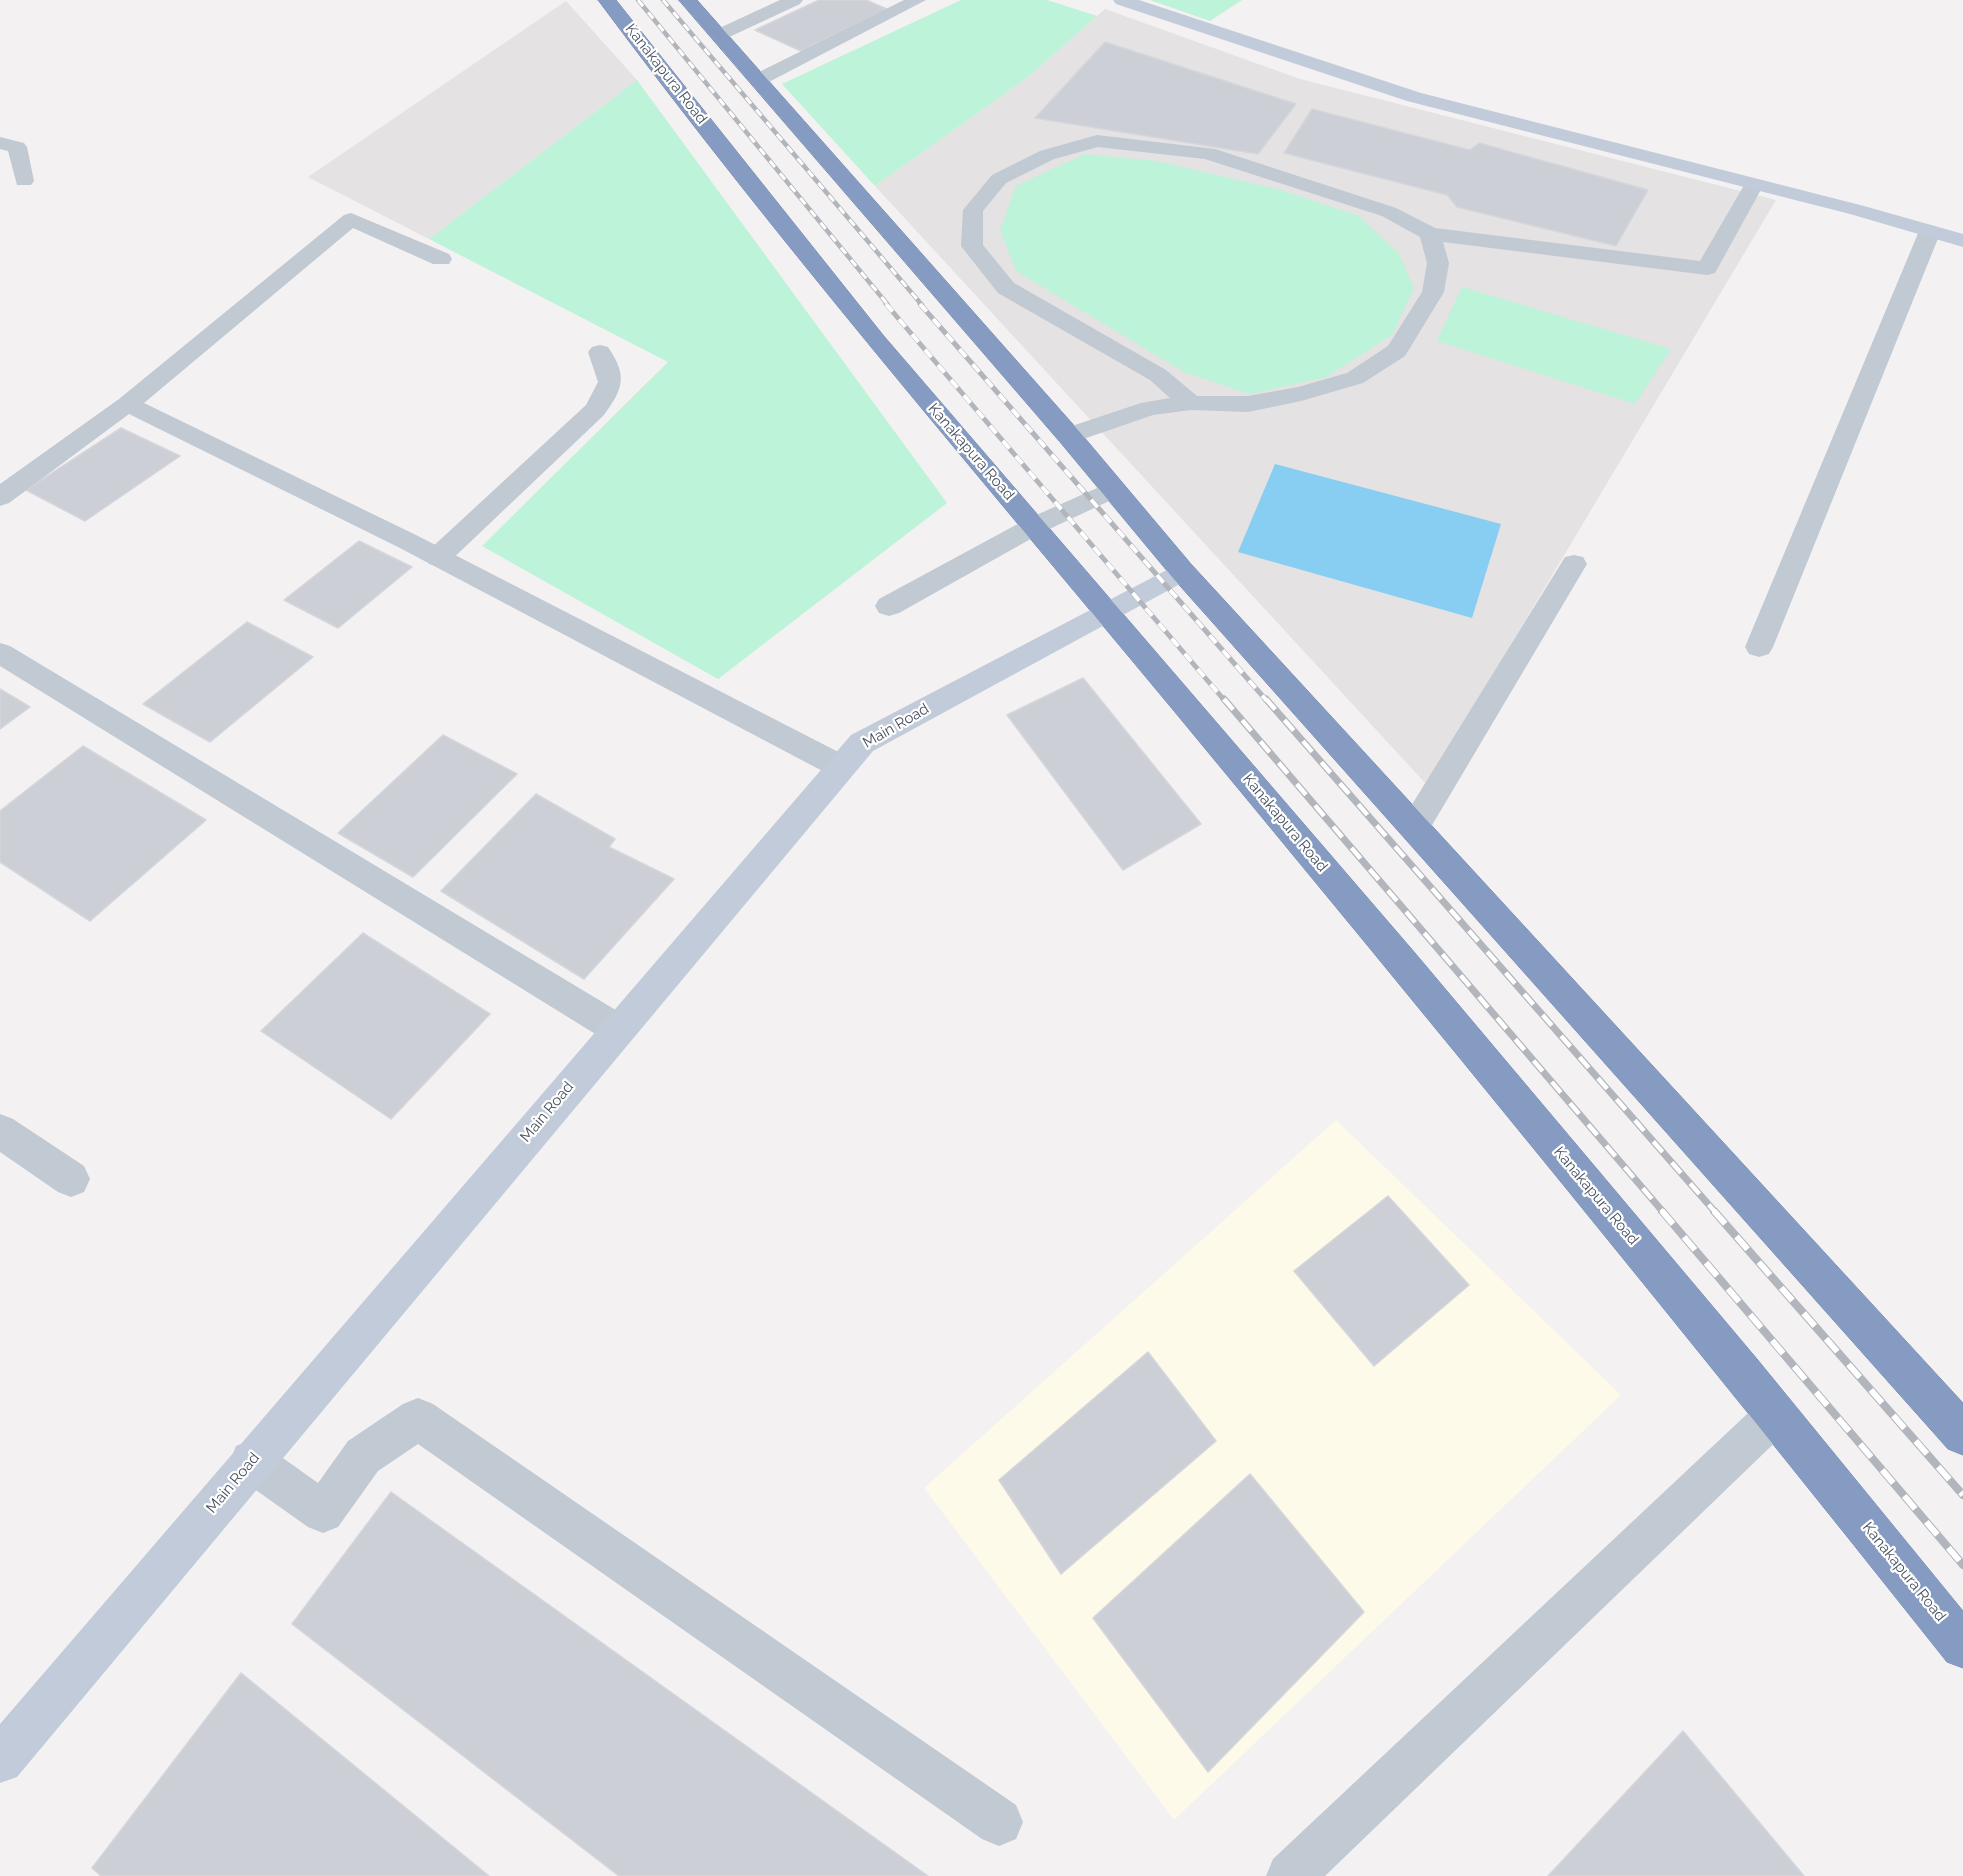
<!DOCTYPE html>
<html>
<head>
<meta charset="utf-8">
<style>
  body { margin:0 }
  canvas { display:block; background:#f3f1f1 }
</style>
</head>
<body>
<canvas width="1963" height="1876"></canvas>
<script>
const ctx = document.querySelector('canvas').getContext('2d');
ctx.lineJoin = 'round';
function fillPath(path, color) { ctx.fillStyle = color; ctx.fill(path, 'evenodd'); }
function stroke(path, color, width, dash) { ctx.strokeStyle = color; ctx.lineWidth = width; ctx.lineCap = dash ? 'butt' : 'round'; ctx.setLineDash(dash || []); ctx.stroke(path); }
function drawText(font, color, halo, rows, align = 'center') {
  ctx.font = font + ' Raleway,sans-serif'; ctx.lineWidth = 4.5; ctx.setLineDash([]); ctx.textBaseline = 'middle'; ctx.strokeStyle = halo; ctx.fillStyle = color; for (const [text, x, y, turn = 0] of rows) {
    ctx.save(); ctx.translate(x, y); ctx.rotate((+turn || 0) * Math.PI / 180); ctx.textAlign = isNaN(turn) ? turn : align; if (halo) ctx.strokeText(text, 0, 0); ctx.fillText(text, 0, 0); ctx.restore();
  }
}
fillPath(new Path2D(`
  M1336,1120L1621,1395L1174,1820L924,1488Z`), '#fdfaea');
fillPath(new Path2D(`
  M566,1L637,80L429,239L308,177Z
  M1105,9L1300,79L1776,200L1427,785L875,186L1028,77Z`), '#e4e2e2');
fillPath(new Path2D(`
  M961,0H1047L1097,16L1028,77L875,186L782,84Z
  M1150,0H1242L1210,21Z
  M637,80L947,503L718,679L482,546L668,362L429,239Z
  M1085,154L1156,161L1281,190L1359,216L1399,254L1414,288L1392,335L1326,377L1250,394L1184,372L1016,271L1000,230L1016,186Z
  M1462,287L1671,349L1635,404L1437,341Z`), '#bdf3d9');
fillPath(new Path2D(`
  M1275,464L1501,524L1472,618L1238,552Z`), '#88cef2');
const building = new Path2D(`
  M819,0H866L887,9L801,51L755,30Z
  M1105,42L1296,104L1258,154L1035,118Z
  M1312,109L1470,150L1479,143L1648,190L1616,246L1457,207L1447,195L1284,153Z
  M121,428L180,456L85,521L26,490Z
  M359,541L412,567L338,628L284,600Z
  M247,622L313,657L210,742L143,704Z
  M1083,678L1201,824L1123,870L1007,715Z
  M0,689L30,707L0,729Z
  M443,735L517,774L413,877L338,833Z
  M83,746L206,820L90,921L0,862V811Z
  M536,794L615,839L609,847L674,879L584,979L441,891Z
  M363,933L490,1014L391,1119L261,1031Z
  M1388,1196L1469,1285L1374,1366L1294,1271Z
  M1148,1352L1216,1441L1061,1574L999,1480Z
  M1250,1474L1364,1612L1208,1772L1093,1618Z
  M391,1492L928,1876H619L292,1624Z
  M241,1673L489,1876H101L92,1868Z
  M1683,1731L1804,1876H1548Z`);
fillPath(building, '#cccfd6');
stroke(building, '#d4d6dc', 1.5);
const highway = new Path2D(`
  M598,0H616L883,335L1415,953L1757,1359L1963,1611V1668L1947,1662C1693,1342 1434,1025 1174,711C979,476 780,245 598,0Z
  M679,0H697L1078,430L1191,564L1963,1403V1455L1948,1449L1173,578L1060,442Z`);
stroke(highway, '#7186ae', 1);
fillPath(new Path2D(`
  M780,0H803L800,4L725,39H713L710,35L713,31Z
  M904,0H926L765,84L758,86L749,80L751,76Z
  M1097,135L1215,149L1396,208L1435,228L1700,261L1747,180H1761L1764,184L1715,273L1707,275L1443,242L1449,263L1444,292L1405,356L1363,383L1301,401L1248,412L1191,410L1153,415L1069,444L1060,442L1057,436L1060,430L1141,403L1170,398L1150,380L998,293L961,246L963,210L992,175L1040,151ZM1098,147L1205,159L1382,216L1420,237L1427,263L1422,292L1388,346L1347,373L1298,387L1248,396H1197L1166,370L1014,283L983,245V211L1006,183L1054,159Z
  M600,345L608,347C628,376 623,389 604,415L447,564L438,566L429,564L425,557L429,550L586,405L598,382L588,352L592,347Z
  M1113,481L1122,483L1126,489L1122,495L1043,532L899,613L889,616L879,613L875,606L879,599L1025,520Z
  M1776,1394L1790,1400L1796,1414L1790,1428L1325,1876H1266L1273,1859L1762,1400Z
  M418,1398L433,1404L1016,1805L1023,1822L1016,1839L999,1846L982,1839L418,1444L378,1471L338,1527L323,1533L308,1527L236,1476L230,1461L236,1446L251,1440L266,1446L318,1483L348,1441L403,1404Z`), '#c1c9d3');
fillPath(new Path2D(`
  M0,137L24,143L27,147L34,181L31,185H17L8,151L0,149Z
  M351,213L449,254L452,259L449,264H433L353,228L144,403L418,536L852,759L856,767L852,775L841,779L830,775L400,548L129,414L9,503L0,506V484L119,399L344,215Z
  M1930,225L1937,227L1941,231L1773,647L1769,654L1759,657L1749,654L1745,647L1919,231L1923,227Z
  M1574,555L1583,557L1587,564L1425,837L1414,841L1403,837L1398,828L1403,819L1565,557Z
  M0,643L10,646L629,1018L634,1029L629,1040L617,1044L605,1040L0,666Z
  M0,1114L13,1119L84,1166L90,1179L84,1192L71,1197L58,1192L0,1152Z`), '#c1c9d3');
fillPath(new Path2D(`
  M1113,0H1139L1421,93L1864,206L1963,234V247L1850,214L1407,101L1116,4Z
  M1182,562L1191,564L1195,571L1191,578L873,751L17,1777L0,1783V1724L851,735Z`), '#c2cbda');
fillPath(highway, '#859bc2');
const railFar3 = new Path2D(`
  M638,0L888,305
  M663,0L922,305`);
const railFar2 = new Path2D(`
  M886,304L1225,701
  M920,304L1267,701`);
const railFar1 = new Path2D(`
  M1224,699L1664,1213
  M1266,699L1716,1213`);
const rail = new Path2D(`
  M1662,1211L1963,1565
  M1714,1211L1963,1495`);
stroke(railFar3, '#b2b5bb', 4.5);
stroke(railFar2, '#b2b5bb', 5);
stroke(railFar1, '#b2b5bb', 7);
stroke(rail, '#b2b5bb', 8);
stroke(railFar3, '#fff', 3, [8]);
stroke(railFar2, '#fff', 4, [10]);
stroke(railFar1, '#fff', 4.5, [14]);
stroke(rail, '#fff', 6, [17]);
drawText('15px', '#475160', '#fff', [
  ["Kanakapura Road",666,74,52],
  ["Kanakapura Road",971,452,49],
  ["Main Road",896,726,-30],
  ["Kanakapura Road",1285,823,50],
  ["Main Road",547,1112,-50],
  ["Kanakapura Road",1596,1196,50],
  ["Main Road",233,1483,-50],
  ["Kanakapura Road",1904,1572,51]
]);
</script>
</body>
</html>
